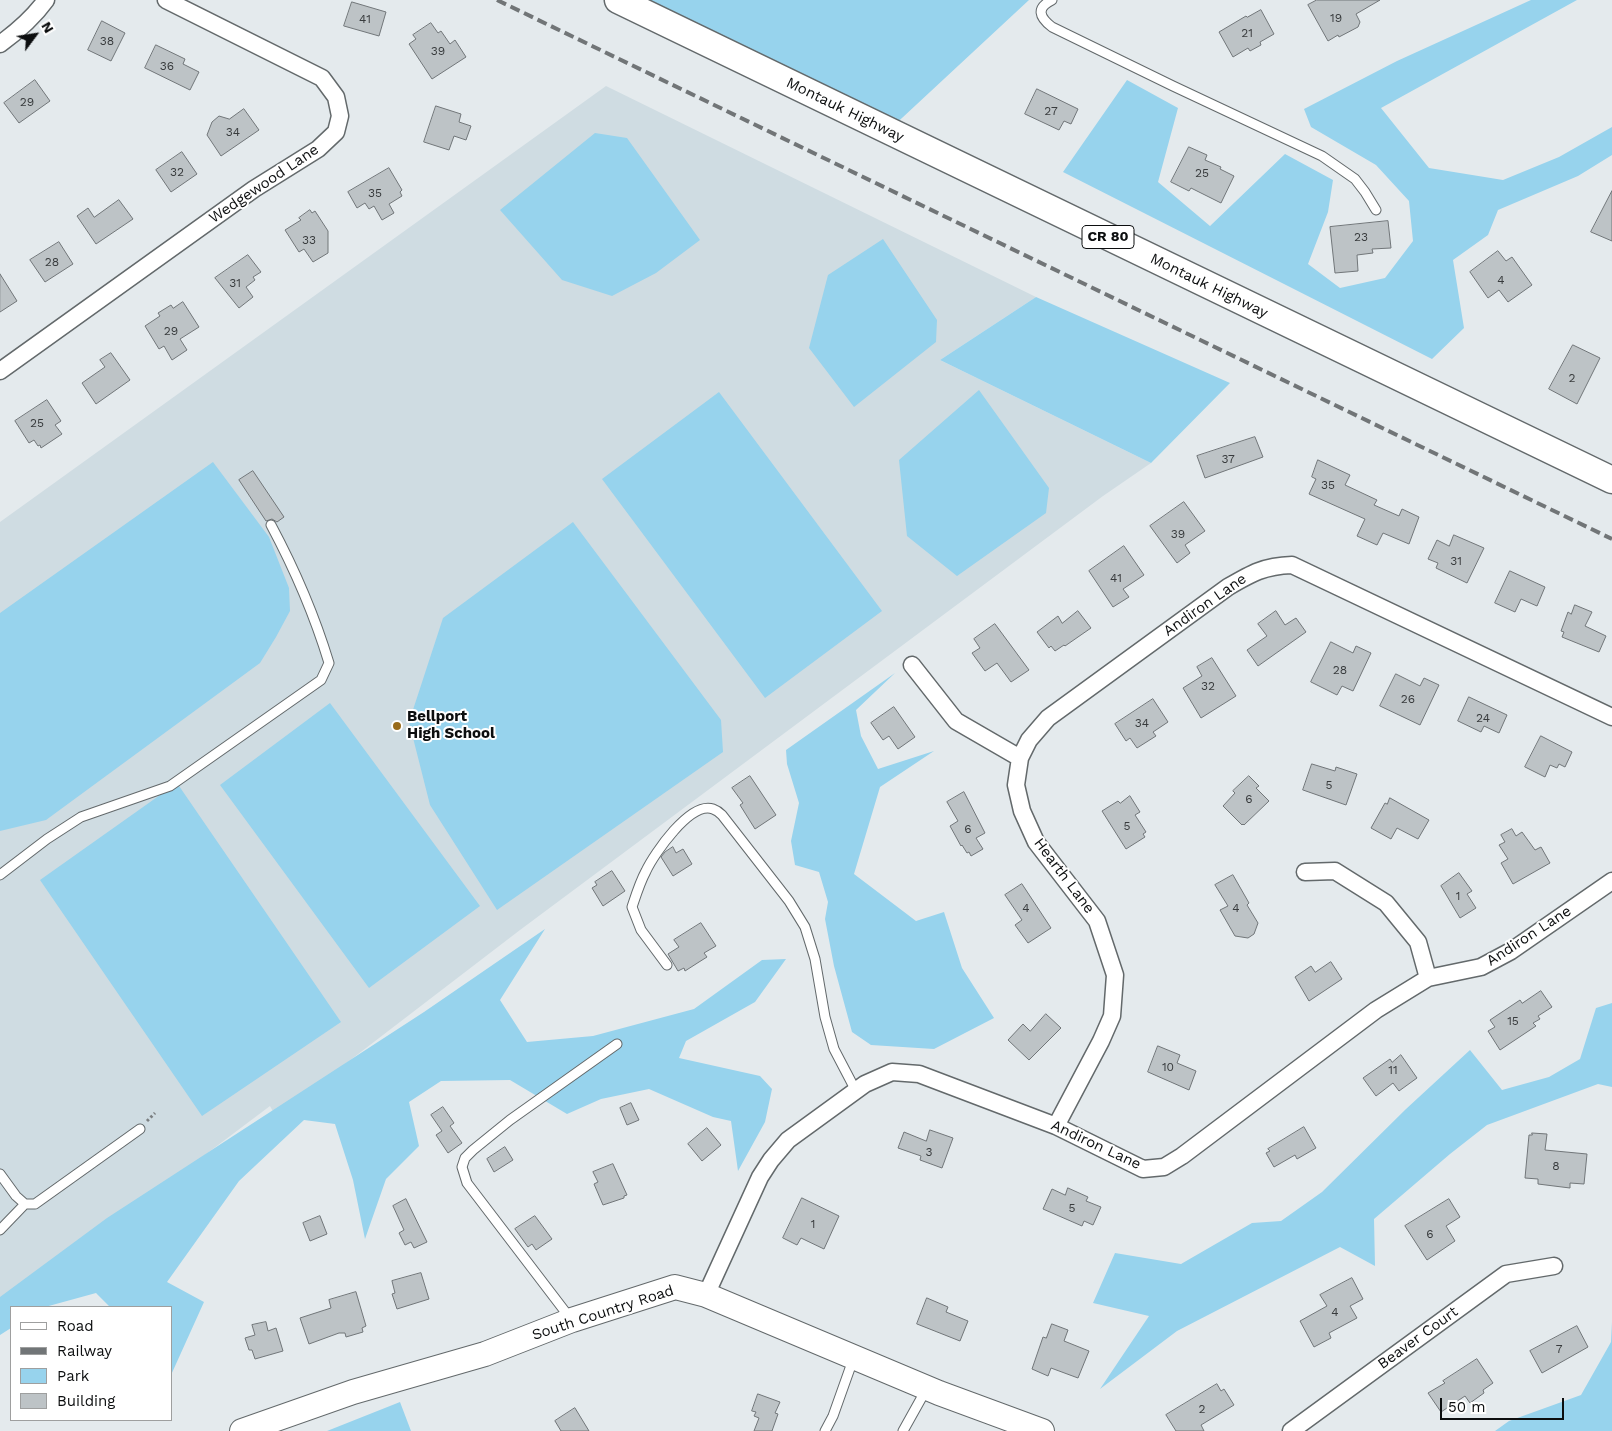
<!DOCTYPE html>
<html>
<head>
<meta charset="utf-8">
<style>
  body { margin:0 }
  #map { position:relative; width:1612px; height:1431px; overflow:hidden; background:#e4eaed; font-family:"Work Sans",sans-serif }
  canvas { display:block }
  .legend { position:absolute; left:10px; top:1306px; width:162px; height:115px; box-sizing:border-box; background:#fff; border:1px solid #9e9f9f; margin:0; padding:6px 9px; list-style:none; font-size:15px; color:#0c0e0f }
  .legend li { display:flex; align-items:center; gap:10px; height:25px }
  .legend b { width:25px; border:1px solid #9e9f9f }
  .north { position:absolute; left:10px; top:10px; width:50px; height:50px; -webkit-text-stroke:4px #fff; paint-order:stroke; rotate:59deg; font-size:14px; font-weight:700; line-height:20px; text-align:center; color:#0c0e0f }
  .north::after { content:''; display:block; margin:auto; width:18px; height:22px; background:#0c0e0f; clip-path:polygon(50% 0,100% 100%,50% 72%,0 100%) }
  .scale { position:absolute; left:1440px; top:1398px; width:124px; height:22px; box-sizing:border-box; border:2px solid #0c0e0f; border-top:0; padding-left:6px; font-size:15px; line-height:18px; white-space:nowrap; color:#0c0e0f; -webkit-text-stroke:4px #fff; paint-order:stroke }
</style>
</head>
<body>
<div id="map">
<canvas width="1612" height="1431"></canvas>
<ul class="legend">
<li><b style="height:6px;background:#fff"></b>Road</li>
<li><b style="height:6px;background:#717577"></b>Railway</li>
<li><b style="height:14px;background:#97d3ed"></b>Park</li>
<li><b style="height:14px;background:#bdc3c6"></b>Building</li>
</ul>
<div class="north">N</div>
<div class="scale">50 m</div>
</div>
<script>
const ctx = document.querySelector('canvas').getContext('2d');
ctx.lineJoin = 'round';
function fillPath(path, color) { ctx.fillStyle = color; ctx.fill(path, 'evenodd'); }
function stroke(path, color, width, dash) { ctx.strokeStyle = color; ctx.lineWidth = width; ctx.lineCap = dash ? 'butt' : 'round'; ctx.setLineDash(dash || []); ctx.stroke(path); }
function drawText(font, color, halo, rows, align = 'center') {
  ctx.font = font + ' "Work Sans",sans-serif'; ctx.lineWidth = 4; ctx.setLineDash([]); ctx.textBaseline = 'middle'; ctx.strokeStyle = halo; ctx.fillStyle = color; for (const [text, x, y, turn = 0] of rows) {
    ctx.save(); ctx.translate(x, y); ctx.rotate((+turn || 0) * Math.PI / 180); ctx.textAlign = isNaN(turn) ? turn : align; if (halo) ctx.strokeText(text, 0, 0); ctx.fillText(text, 0, 0); ctx.restore();
  }
}
fillPath(new Path2D(`
  M606,86L1036,297L940,360L1151,463L1103,496L520,930L276,1117L270,1106L0,1309V522Z`), '#cfdce2');
fillPath(new Path2D(`
  M618,0H1029L888,131Z
  M1531,0H1577L1381,108L1429,168L1503,180L1559,157L1612,127V155L1578,176L1498,210L1488,235L1453,260L1464,328L1432,359L1063,172L1127,80L1178,108L1158,182L1210,226L1285,154L1333,180L1328,212L1308,264L1340,288L1385,278L1413,241L1409,201L1376,165L1311,127L1304,109L1397,61Z
  M595,133L627,138L700,240L656,273L612,296L562,280L500,210Z
  M883,239L937,320L936,342L854,407L809,348L828,275Z
  M1036,297L1230,383L1151,463L940,360Z
  M979,390L1049,488L1046,513L957,576L907,536L899,460Z
  M719,392L882,611L765,698L602,479Z
  M213,462L269,537L289,588L290,611L276,637L260,663L46,820L0,831V613Z
  M573,522L721,720L723,752L497,910L430,805L409,722L443,618Z
  M895,673L856,710L861,736L878,769L934,751L880,787L854,874L916,921L944,912L962,968L994,1018L934,1049L871,1045L852,1032L834,966L825,919L828,902L819,872L795,865L791,841L799,803L787,764L786,750Z
  M330,703L480,906L369,988L220,785Z
  M177,783L341,1022L202,1116L40,880Z
  M545,929L500,1000L527,1042L593,1036L694,1009L762,960L786,959L755,1002L686,1041L679,1058L760,1076L772,1089L765,1122L738,1171L731,1121L713,1117L649,1089L601,1099L567,1114L510,1080L441,1081L409,1102L419,1146L386,1179L365,1239L353,1180L335,1124L304,1120L239,1181L167,1282L204,1302L171,1375V1307H110L96,1293L45,1307H11V1328L0,1335V1297L107,1218L424,1012Z
  M1612,1003V1087L1598,1084L1487,1125L1450,1154L1374,1219L1375,1266L1340,1247L1177,1331L1100,1389L1149,1316L1093,1303L1115,1253L1181,1264L1252,1223L1281,1221L1322,1192L1406,1109L1470,1050L1502,1090L1549,1077L1580,1059L1596,1008Z
  M1612,1322V1431H1495L1509,1421L1581,1395L1611,1342Z
  M400,1402L411,1431H327Z`), '#97d3ed');
const building = new Path2D(`
  M1317,0H1380L1356,14L1360,22L1358,27L1339,37L1338,35L1328,41L1308,5Z
  M352,2L386,12L379,36L344,26Z
  M1261,10L1274,34L1260,42L1261,45L1250,51L1248,48L1233,57L1219,32L1246,16L1247,17Z
  M102,21L125,33L111,61L88,50Z
  M431,23L438,33L441,31L450,44L455,40L466,57L432,79L409,44L416,39L413,35Z
  M156,45L185,59L183,64L199,72L190,90L145,68Z
  M35,80L50,101L19,123L4,103Z
  M1037,89L1078,109L1071,124L1064,121L1059,130L1025,114Z
  M436,106L461,114L459,122L471,126L466,140L454,136L449,150L424,142Z
  M244,109L259,130L221,156L207,135L212,122L219,116L229,119Z
  M1189,147L1207,155L1205,160L1221,167L1220,169L1234,176L1221,203L1191,188L1189,191L1171,182Z
  M182,152L197,174L171,192L156,170Z
  M389,168L402,190L400,192L402,196L389,204L394,213L382,220L374,206L369,209L365,203L357,208L348,192Z
  M1612,191V241L1591,232Z
  M119,200L133,219L96,244L77,216L88,208L94,217Z
  M310,210L312,213L315,211L328,231V253L313,262L304,249L299,252L285,230L301,220L299,218Z
  M1388,221L1391,248L1372,249L1373,253L1357,255L1358,271L1335,273L1330,227Z
  M59,242L73,264L45,282L30,260Z
  M1498,251L1506,261L1512,257L1532,285L1508,302L1499,290L1488,298L1470,272Z
  M248,255L261,272L253,277L255,280L246,287L253,297L239,308L215,278Z
  M0,274L17,301L0,312Z
  M183,302L199,327L180,339L187,350L172,360L164,346L159,349L145,326L160,316L158,313L171,305L173,308Z
  M1573,345L1600,358L1577,404L1549,389Z
  M111,353L130,380L96,404L82,383L105,367L100,360Z
  M47,400L61,421L55,425L62,434L41,448L40,445L38,446L34,440L29,443L15,421Z
  M1255,437L1263,457L1205,478L1197,456Z
  M1318,460L1350,475L1345,485L1377,500L1374,505L1399,516L1402,509L1419,517L1409,544L1383,533L1377,545L1357,536L1365,519L1309,494L1316,479L1312,477Z
  M253,471L284,517L277,522L272,519L266,521L239,480Z
  M1184,502L1205,531L1185,545L1190,553L1177,563L1150,526Z
  M1454,535L1484,548L1467,583L1436,568L1438,563L1428,559L1437,540L1449,546Z
  M1124,546L1144,575L1123,589L1129,597L1113,607L1089,571Z
  M1510,571L1545,587L1537,606L1521,599L1515,612L1495,603Z
  M1575,605L1592,612L1585,626L1606,636L1599,652L1562,637L1564,632L1561,631L1568,612L1571,614Z
  M1078,611L1091,628L1065,646L1064,645L1055,651L1051,646L1049,648L1037,632L1058,616L1062,623Z
  M1276,611L1285,625L1296,618L1306,632L1258,666L1247,650L1267,636L1258,624Z
  M995,624L1029,670L1011,682L997,663L985,671L972,653L980,648L974,639Z
  M1331,642L1353,653L1356,646L1371,653L1353,691L1342,686L1337,695L1311,682Z
  M1212,658L1236,696L1201,718L1183,688L1202,676L1197,667Z
  M1396,674L1420,686L1424,678L1439,685L1420,725L1380,706Z
  M1469,697L1507,715L1499,733L1484,726L1481,732L1458,721Z
  M1153,699L1168,722L1153,732L1156,736L1137,748L1130,738L1126,741L1115,724Z
  M894,707L915,737L898,749L889,736L883,740L871,723Z
  M1541,736L1572,752L1565,767L1559,764L1557,768L1550,765L1545,777L1525,767Z
  M1312,764L1335,771L1336,767L1357,774L1346,805L1303,790Z
  M750,776L776,815L755,829L740,805L743,803L732,788Z
  M1249,776L1259,786L1256,788L1269,801L1244,825L1243,824L1242,825L1223,806L1235,793L1233,791Z
  M964,792L985,833L976,838L983,849L971,856L969,852L967,853L962,845L961,846L950,826L958,821L947,802Z
  M1130,796L1140,812L1135,815L1146,832L1143,834L1145,837L1126,849L1102,811L1118,801L1120,803Z
  M1390,798L1429,820L1418,839L1397,828L1391,839L1371,828L1385,803L1387,804Z
  M1512,829L1516,836L1522,832L1535,850L1541,847L1550,863L1513,884L1501,863L1508,859L1499,845L1505,842L1501,835Z
  M673,847L676,853L683,849L692,864L673,876L661,857L665,852Z
  M612,871L625,891L603,906L592,888L597,885L595,882Z
  M1459,873L1472,891L1467,894L1476,908L1460,918L1441,886Z
  M1233,875L1249,903L1247,905L1258,923L1254,934L1248,938L1235,936L1220,910L1228,906L1215,885Z
  M1022,884L1051,928L1028,943L1015,925L1022,920L1005,895Z
  M701,923L716,946L704,953L707,957L699,962L685,971L684,968L678,971L668,954L679,947L674,940Z
  M1331,962L1342,979L1309,1001L1295,977L1311,966L1315,972Z
  M1541,991L1552,1007L1538,1016L1540,1019L1533,1023L1536,1026L1500,1050L1488,1031L1495,1027L1490,1020L1520,1000L1522,1003Z
  M1046,1014L1061,1028L1029,1060L1008,1040L1023,1024L1030,1031Z
  M1158,1046L1180,1055L1177,1063L1196,1071L1189,1090L1148,1072Z
  M1401,1055L1417,1078L1399,1091L1393,1083L1376,1096L1363,1078L1390,1059L1392,1062Z
  M631,1103L639,1120L627,1125L620,1108Z
  M443,1107L454,1123L450,1126L462,1143L448,1153L436,1135L442,1131L431,1115Z
  M1304,1127L1316,1148L1297,1159L1295,1155L1274,1167L1266,1153L1270,1151L1268,1149Z
  M707,1128L721,1145L702,1161L688,1144Z
  M930,1130L953,1138L942,1168L920,1160L921,1156L898,1148L904,1132L926,1141Z
  M1532,1133L1547,1134L1545,1150L1587,1154L1584,1184L1570,1183V1188L1538,1184V1179L1525,1178L1529,1135H1532Z
  M505,1147L513,1160L494,1172L487,1159Z
  M613,1164L627,1195L624,1196V1198L603,1205L594,1184L598,1182L593,1172Z
  M1068,1188L1088,1197L1086,1201L1101,1207L1093,1225L1084,1221L1082,1226L1043,1209L1052,1189L1065,1195Z
  M802,1198L839,1216L824,1249L801,1238L797,1245L783,1238Z
  M406,1199L427,1242L414,1248L411,1242L405,1245L399,1233L404,1230L393,1206Z
  M1449,1199L1460,1217L1446,1226L1455,1241L1427,1260L1405,1226Z
  M320,1216L327,1234L310,1241L303,1223Z
  M535,1216L552,1239L536,1250L532,1244L528,1247L515,1229Z
  M421,1273L429,1299L397,1309L392,1294L395,1293L392,1281Z
  M1352,1278L1363,1299L1350,1306L1357,1318L1329,1333L1331,1338L1314,1347L1300,1321L1327,1306L1320,1295Z
  M356,1292L366,1326L362,1328L363,1332L346,1337L345,1333H339L309,1344L300,1318L331,1308L329,1300Z
  M927,1298L948,1307L946,1312L968,1321L960,1341L917,1324Z
  M266,1322L268,1331L276,1328L283,1351L255,1359L252,1350H249L245,1338L255,1335L252,1325Z
  M1052,1324L1068,1330L1064,1341L1089,1351L1078,1378L1051,1368L1048,1376L1032,1369L1043,1337L1046,1338Z
  M1577,1326L1588,1347L1542,1373L1530,1351Z
  M1477,1359L1493,1383L1483,1390L1484,1393L1470,1403L1465,1396L1441,1412L1428,1393L1445,1383L1443,1381Z
  M1217,1384L1221,1391L1224,1389L1234,1405L1201,1425L1204,1431H1176L1166,1415Z
  M758,1394L780,1402L775,1413L778,1414L772,1431H754L759,1418L754,1416L756,1412L752,1411Z
  M575,1408L589,1431H561L555,1421Z`);
fillPath(building, '#bdc3c6');
stroke(building, '#717679', 1);
const lane = new Path2D(`
  M1052,0C1036,8 1039,17 1052,27L1173,86L1322,156L1355,179L1365,192L1376,210
  M0,875L47,839L81,817L170,786L321,680L329,663C315,617 294,568 271,525
  M667,965L641,930L632,907C636,895 640,882 646,871C654,854 690,801 713,809C716,810 720,813 722,815L789,901L805,927L815,959L825,1017L834,1049L856,1091
  M0,1174L16,1196L25,1204H35L140,1129
  M0,1230L25,1204
  M570,1318L467,1183L462,1167L465,1158L473,1150L510,1120L617,1044
  M825,1431L833,1416L854,1357
  M903,1431L927,1388`);
const street = new Path2D(`
  M0,44C18,31 33,18 46,0
  M0,371L254,189L318,149L336,132L340,116L336,97L322,78L166,0
  M912,665L956,721L1020,758L1016,785L1022,811L1036,842L1097,921L1115,975L1112,1016L1101,1041L1056,1126
  M1020,758L1029,740L1048,718L1228,587C1252,573 1264,566 1292,565L1612,717
  M1305,872L1335,871L1386,903L1418,942L1428,978
  M706,1295L760,1177L771,1160L788,1140L865,1084L892,1072L919,1074L1056,1126L1143,1169L1164,1167L1182,1156L1376,1010L1428,978L1481,967L1511,951L1612,881
  M1291,1431L1506,1274L1554,1266`);
const secondary = new Path2D(`
  M242,1431L353,1392L485,1354L572,1320L675,1287L706,1295L939,1393L1042,1431`);
const primary = new Path2D(`
  M618,0L1612,480`);
stroke(lane, '#63696b', 11);
stroke(street, '#63696b', 19);
stroke(secondary, '#63696b', 26);
stroke(primary, '#63696b', 29);
stroke(new Path2D(`
  M147,1121L155,1113`), '#7b7f81', 3, [2.5, 2.5]);
stroke(lane, '#fff', 9);
stroke(street, '#fff', 16);
stroke(secondary, '#fff', 24);
stroke(primary, '#fff', 26);
stroke(new Path2D(`
  M497,0L1612,539`), '#717577', 4, [10, 5]);
for (const [x, y, r, color] of [
  [397,726,5,"#986b1a"]
]) { const dot = new Path2D(); dot.arc(x, y, r, 0, 2 * Math.PI); ctx.fillStyle = color; ctx.fill(dot); stroke(dot, '#fff', 2); }
drawText('12px', '#383b3d', null, [
  ["19",1336,18],
  ["41",365,19],
  ["21",1247,33],
  ["38",107,41],
  ["39",438,51],
  ["36",167,66],
  ["29",27,102],
  ["27",1051,111],
  ["34",233,132],
  ["32",177,172],
  ["25",1202,173],
  ["35",375,193],
  ["23",1361,237],
  ["33",309,240],
  ["28",52,262],
  ["4",1501,280],
  ["31",235,283],
  ["29",171,331],
  ["2",1572,378],
  ["25",37,423],
  ["37",1228,459],
  ["35",1328,485],
  ["39",1178,534],
  ["31",1456,561],
  ["41",1116,578],
  ["28",1340,670],
  ["32",1208,686],
  ["26",1408,699],
  ["24",1483,718],
  ["34",1142,723],
  ["5",1329,785],
  ["6",1249,799],
  ["5",1127,826],
  ["6",968,829],
  ["1",1458,896],
  ["4",1026,908],
  ["4",1236,908],
  ["15",1513,1021],
  ["10",1168,1067],
  ["11",1393,1070],
  ["3",929,1152],
  ["8",1556,1166],
  ["5",1072,1208],
  ["1",813,1224],
  ["6",1430,1234],
  ["4",1335,1312],
  ["7",1559,1349],
  ["2",1202,1409]
]);
for (const [x, y, w] of [
  [1108,237,52]
]) { const box = new Path2D(); box.roundRect(x - w / 2, y - 11.5, w, 23, 4); ctx.fillStyle = '#fff'; ctx.fill(box); stroke(box, '#0c0e0f', 1); }
drawText('bold 14px', '#0c0e0f', null, [
  ["CR 80",1108,237]
]);
drawText('15px', '#0c0e0f', '#fff', [
  ["Montauk Highway",845,110,26],
  ["Wedgewood Lane",264,184,-34],
  ["Montauk Highway",1209,286,26],
  ["Andiron Lane",1205,605,-35],
  ["Hearth Lane",1064,876,53],
  ["Andiron Lane",1529,936,-33],
  ["Andiron Lane",1096,1145,25],
  ["South Country Road",603,1313,-18],
  ["Beaver Court",1418,1338,-36]
]);
drawText('bold 15px', '#0c0e0f', '#fff', [
  ["Bellport",407,717],
  ["High School",407,734]
], 'left');
</script>
</body>
</html>
